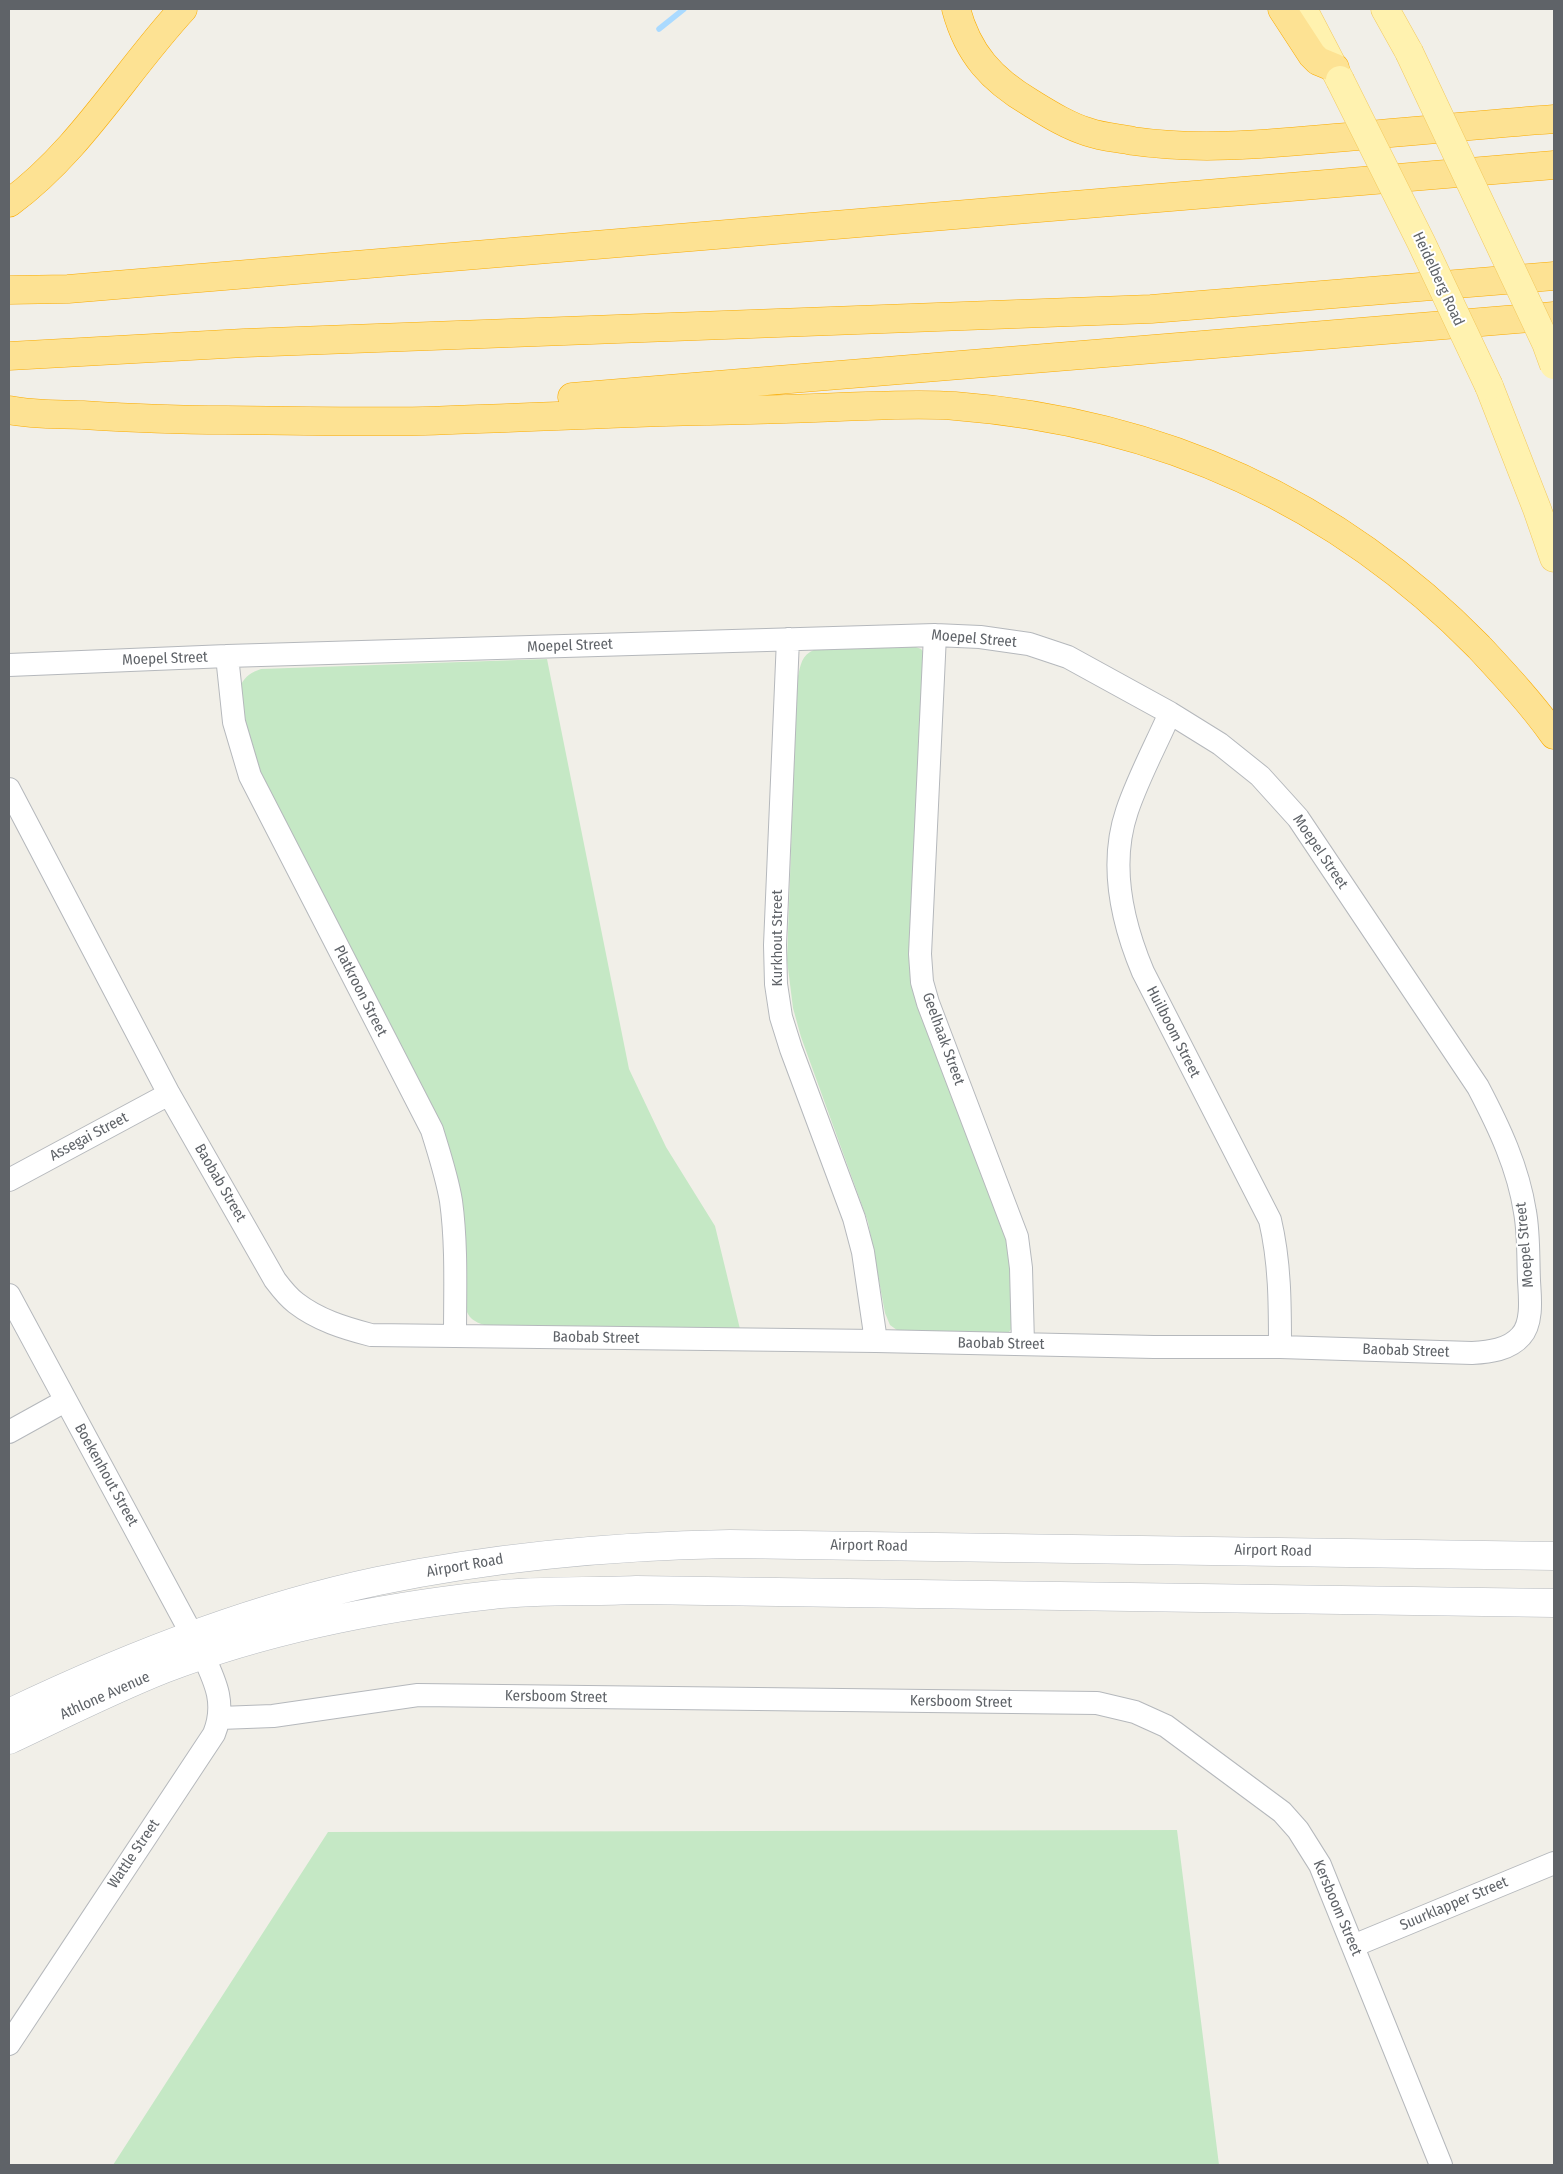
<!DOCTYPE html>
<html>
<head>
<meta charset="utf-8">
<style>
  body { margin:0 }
  #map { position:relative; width:1563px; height:2174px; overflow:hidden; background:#f1efe8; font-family:"Fira Sans Condensed",sans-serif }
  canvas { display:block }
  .frame { position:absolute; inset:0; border:10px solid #5f6368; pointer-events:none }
</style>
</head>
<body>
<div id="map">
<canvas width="1563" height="2174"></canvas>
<div class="frame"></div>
</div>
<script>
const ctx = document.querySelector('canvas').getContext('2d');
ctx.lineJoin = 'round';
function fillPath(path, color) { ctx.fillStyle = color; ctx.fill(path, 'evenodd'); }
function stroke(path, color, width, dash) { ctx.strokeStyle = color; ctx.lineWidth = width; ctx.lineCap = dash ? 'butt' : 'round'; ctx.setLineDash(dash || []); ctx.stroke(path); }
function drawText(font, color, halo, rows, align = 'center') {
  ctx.font = font + ' "Fira Sans Condensed",sans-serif'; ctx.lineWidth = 4; ctx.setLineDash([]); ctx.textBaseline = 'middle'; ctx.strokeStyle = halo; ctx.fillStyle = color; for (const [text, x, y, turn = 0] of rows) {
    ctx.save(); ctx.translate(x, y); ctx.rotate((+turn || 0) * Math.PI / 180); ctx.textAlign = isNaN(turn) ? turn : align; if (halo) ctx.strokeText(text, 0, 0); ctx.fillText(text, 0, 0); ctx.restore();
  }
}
fillPath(new Path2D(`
  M908,644L921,649L928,658L913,956L1006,1220L1016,1323L1009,1332L996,1335L901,1333L890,1325L885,1313L868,1222L801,1037L793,1008L787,960L797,680C800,670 800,658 810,652C825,642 887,645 908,644Z
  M547,659L629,1069L666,1147L715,1226L740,1329L490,1327C482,1324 472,1322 468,1314C457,1296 463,1243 463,1221L257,772C252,755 233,701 241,685C245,676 252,672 261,669Z
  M1177,1830L1219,2165H113L328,1832Z`), '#c5e8c5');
stroke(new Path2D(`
  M659,29L684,9`), '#aadaff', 5.5);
const minor = new Path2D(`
  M935,635L920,954L922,982L928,1003L1017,1237L1021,1268L1023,1344
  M788,639L775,945L776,984L781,1017L791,1049L854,1218L863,1252L876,1341
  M227,656L234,722L250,776L432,1130C439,1153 447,1177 451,1201C457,1245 455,1291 455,1336
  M9,665L227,656L935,635L980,637L1029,644L1068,657L1170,713L1220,744L1260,776L1298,818L1478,1087C1499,1127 1518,1167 1525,1212C1529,1234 1528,1258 1529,1281C1530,1297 1533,1323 1521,1336C1509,1350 1489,1352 1472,1353L1280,1347H1154L876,1341L371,1335C344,1328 318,1320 296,1303C288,1297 281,1288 275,1280L169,1094L9,789
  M1170,713C1156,745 1138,778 1127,811C1109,864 1122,922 1143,972L1270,1220C1280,1262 1280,1304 1280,1347
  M9,1180L169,1094
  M9,1295L203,1655C216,1683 226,1704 214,1734L9,2044
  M9,1432L65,1401
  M220,1718L273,1716L418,1695L1097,1703L1135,1712L1166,1726L1282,1812L1298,1830L1320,1865L1441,2165
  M1353,1946L1554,1863`);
const secondary = new Path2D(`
  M9,1713C126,1657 250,1608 378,1581C494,1557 612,1546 730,1544L1554,1556
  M9,1740C60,1716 111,1690 164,1669C268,1629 381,1607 492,1595C540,1590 588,1592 636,1590L1554,1603`);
const primary = new Path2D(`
  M1303,9L1340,80
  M1385,9L1409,52
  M1489,386L1537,509L1554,558`);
const motorway = new Path2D(`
  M956,9C968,54 992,80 1031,103C1049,114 1068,126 1088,132C1102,137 1118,138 1133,141C1208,152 1284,142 1359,136C1424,130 1489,124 1554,119
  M1282,9L1312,55L1318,61L1335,68
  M9,203C80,151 124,73 183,9
  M9,290L68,289L1554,165
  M9,356L244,343L1151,309L1554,276
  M572,397L1554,316
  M9,410C33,415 59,414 83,415C130,418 177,420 224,420C291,421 357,422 424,421C518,418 612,413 706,411C750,410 795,409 839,407C877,406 917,403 955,406C1160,422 1335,500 1479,647C1505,675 1532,704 1554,735`);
stroke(minor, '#b5b8bc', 24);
stroke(secondary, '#b6babf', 29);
stroke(primary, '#f2c960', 29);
stroke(motorway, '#f9ab00', 29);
stroke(minor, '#fff', 22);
stroke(secondary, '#fff', 28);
stroke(primary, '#fff2af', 28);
stroke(motorway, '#fde293', 28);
const primaryBridge = new Path2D(`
  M1409,52L1546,343L1554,365
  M1340,80L1421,242L1489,386`);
stroke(primaryBridge, '#f2c960', 29, []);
stroke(primaryBridge, '#fff2af', 28);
drawText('15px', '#5f6368', '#fff', [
  ["Heidelberg Road",1438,279,65],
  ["Moepel Street",974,639,5],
  ["Moepel Street",570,646,-2],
  ["Moepel Street",165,659,-2],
  ["Moepel Street",1320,852,56],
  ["Kurkhout Street",778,938,-90],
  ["Platkroon Street",360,991,63],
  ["Huilboom Street",1173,1032,63],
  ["Geelhaak Street",943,1039,70],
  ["Assegai Street",89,1137,-28],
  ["Baobab Street",220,1183,60],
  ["Moepel Street",1525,1245,-95],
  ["Baobab Street",596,1338,1],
  ["Baobab Street",1001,1344,1],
  ["Baobab Street",1406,1351,2],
  ["Boekenhout Street",106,1475,61],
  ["Airport Road",869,1546,1],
  ["Airport Road",1273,1551,1],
  ["Airport Road",465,1566,-10],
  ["Athlone Avenue",105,1696,-24],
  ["Kersboom Street",556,1697,1],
  ["Kersboom Street",961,1702,1],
  ["Wattle Street",134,1854,-56],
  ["Suurklapper Street",1454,1904,-23],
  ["Kersboom Street",1337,1908,67]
]);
</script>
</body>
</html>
